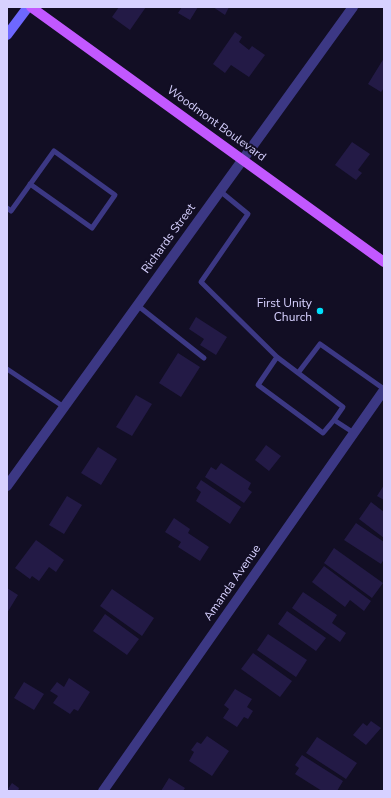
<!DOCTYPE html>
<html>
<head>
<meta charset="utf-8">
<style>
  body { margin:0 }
  #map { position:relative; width:391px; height:798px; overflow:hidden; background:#120e24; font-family:"Nunito Sans",sans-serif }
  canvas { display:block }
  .frame { position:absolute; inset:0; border:8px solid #d7d1ff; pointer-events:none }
</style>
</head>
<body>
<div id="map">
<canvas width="391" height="798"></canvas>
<div class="frame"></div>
</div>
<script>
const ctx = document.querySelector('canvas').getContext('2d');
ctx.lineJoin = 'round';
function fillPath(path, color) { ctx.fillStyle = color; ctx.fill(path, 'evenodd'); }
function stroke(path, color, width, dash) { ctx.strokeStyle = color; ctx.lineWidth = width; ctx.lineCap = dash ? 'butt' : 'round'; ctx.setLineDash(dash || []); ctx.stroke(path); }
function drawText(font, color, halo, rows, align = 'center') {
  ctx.font = font + ' "Nunito Sans",sans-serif'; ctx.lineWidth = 4; ctx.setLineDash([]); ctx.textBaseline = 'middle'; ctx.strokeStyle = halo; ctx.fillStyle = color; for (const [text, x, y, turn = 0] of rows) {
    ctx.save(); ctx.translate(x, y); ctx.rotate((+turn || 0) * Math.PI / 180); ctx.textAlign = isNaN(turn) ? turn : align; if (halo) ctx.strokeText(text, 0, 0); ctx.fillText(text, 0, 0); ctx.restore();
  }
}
fillPath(new Path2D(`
  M119,7H146L130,30L112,17Z
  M182,7H198L190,20L178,13Z
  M213,7H229L225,15Z
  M235,32L242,37L239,42L249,50L252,46L265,55L249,77L231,65L225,73L213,64Z
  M384,58V88L381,92L368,84Z
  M352,142L370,154L358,170L362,173L356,180L335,165Z
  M196,317L227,337L216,355L200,345L204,339L189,329Z
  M178,353L200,367L181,397L159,383Z
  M136,395L152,404L132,436L116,427Z
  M266,445L281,456L269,471L255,460Z
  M98,447L117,459L101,485L81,473Z
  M221,463L251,483L248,489L252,492L244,503L205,477L211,467L216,470Z
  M201,480L241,507L230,524L196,501L201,492L196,488Z
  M384,485V500L377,496Z
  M67,496L82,505L64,534L49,525Z
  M371,502L384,512V538L359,519Z
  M174,518L190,529L188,533L209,547L200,561L178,547L181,542L165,532Z
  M356,523L384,542V559L381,564L344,540Z
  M36,540L64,560L56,572L49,567L39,581L32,576L30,579L15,568Z
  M334,548L383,583L372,598L324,563Z
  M324,566L371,601L364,611L350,600L345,607L312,582Z
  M7,588L18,595L7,613Z
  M112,589L154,618L142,636L100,606Z
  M303,592L337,615L332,623L346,633L340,642L292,608Z
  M287,611L326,638L316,651L278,624Z
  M105,614L139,639L127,655L93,631Z
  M268,634L307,660L296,677L257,650Z
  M253,653L292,681L280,697L241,669Z
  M69,678L90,692L78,711L74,709L70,714L53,703L58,696L50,691L57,682L64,687Z
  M24,682L44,694L34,710L14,698Z
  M235,689L252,699L247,707L253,711L248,719L244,717L237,727L223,718L229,709L224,705Z
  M371,721L381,728L366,745L353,735L363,723L367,726Z
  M207,736L229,751L212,776L189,761L194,752L191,750L197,742L201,744Z
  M317,737L357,763L346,779L306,753Z
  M302,755L343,781L337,791H322L295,774L299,768L295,765Z
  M169,778L185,788L183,791H161Z
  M12,783L19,788L18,791H7V788L8,789Z`), '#231a46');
stroke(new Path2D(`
  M220,191L248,214L201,282L277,357L343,407L334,420L354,433
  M7,208L11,211L54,151L115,195L92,228L30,184
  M137,305L204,358
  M277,357L258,385L323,433L334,420
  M7,369L64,407
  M298,373L320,344L384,389`), '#3c3884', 5);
stroke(new Path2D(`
  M7,486L353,7
  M103,791L384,390`), '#3c3884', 10);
stroke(new Path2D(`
  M7,35L28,7`), '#6e68ff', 10);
stroke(new Path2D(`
  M31,7L384,262`), '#c258ff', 10);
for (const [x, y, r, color] of [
  [320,311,4,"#00e0fc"]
]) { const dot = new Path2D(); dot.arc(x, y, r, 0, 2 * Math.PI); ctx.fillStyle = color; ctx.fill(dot); stroke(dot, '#120e24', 1.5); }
drawText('12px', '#d7d1ff', '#120e24', [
  ["Woodmont Boulevard",216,124,36],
  ["Richards Street",169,239,-54],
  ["Amanda Avenue",233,583,-55]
]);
drawText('12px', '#d7d1ff', '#120e24', [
  ["First Unity",312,304],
  ["Church",312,318]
], 'right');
</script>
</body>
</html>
